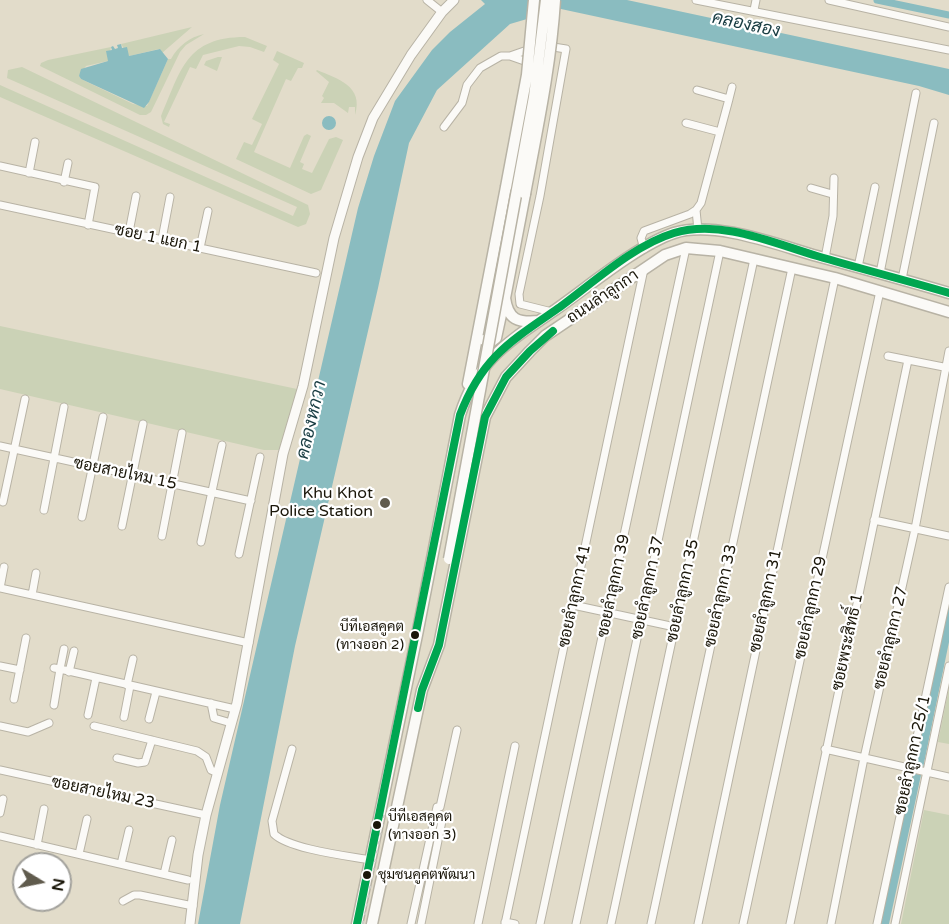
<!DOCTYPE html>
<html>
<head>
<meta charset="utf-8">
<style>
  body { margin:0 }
  #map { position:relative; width:949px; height:924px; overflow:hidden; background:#e2dcca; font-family:"Varela Round",sans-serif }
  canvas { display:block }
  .north { position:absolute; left:12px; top:852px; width:60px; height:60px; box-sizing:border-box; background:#fff; border:2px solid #a3a29d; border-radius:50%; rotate:100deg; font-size:16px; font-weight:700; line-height:24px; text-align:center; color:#1a1609 }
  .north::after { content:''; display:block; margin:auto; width:21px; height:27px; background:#605b4d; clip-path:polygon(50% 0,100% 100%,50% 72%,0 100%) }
</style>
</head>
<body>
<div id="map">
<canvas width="949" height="924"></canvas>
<div class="north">N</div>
</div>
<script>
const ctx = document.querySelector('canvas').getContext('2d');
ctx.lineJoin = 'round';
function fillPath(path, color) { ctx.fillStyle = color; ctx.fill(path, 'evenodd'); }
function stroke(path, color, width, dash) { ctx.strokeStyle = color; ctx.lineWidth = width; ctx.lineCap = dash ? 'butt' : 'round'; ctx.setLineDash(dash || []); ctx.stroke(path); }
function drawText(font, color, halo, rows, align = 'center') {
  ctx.font = font + ' "Varela Round",Sarabun,sans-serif'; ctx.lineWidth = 4.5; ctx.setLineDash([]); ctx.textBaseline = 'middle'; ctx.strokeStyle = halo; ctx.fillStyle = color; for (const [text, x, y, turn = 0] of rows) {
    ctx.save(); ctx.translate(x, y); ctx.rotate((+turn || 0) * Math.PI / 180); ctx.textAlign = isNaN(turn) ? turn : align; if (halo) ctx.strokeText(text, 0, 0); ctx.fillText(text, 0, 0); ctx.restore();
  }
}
fillPath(new Path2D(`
  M192,27L162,53L159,49L129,56L121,44Z
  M204,34L186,45L180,52L151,112L146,115H140L40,66L41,63L48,60L111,47L108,61L86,66L79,76L81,79L133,104L147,106L168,59H171C178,46 190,37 204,34Z
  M245,37L267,46L264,52L250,47L239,46L203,55L196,69L190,67L164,122L170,124L169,127L163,124L161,116C181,70 186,37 245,37Z
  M277,51L304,63L302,68H298L291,81L286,79L254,152L290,168L304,136L307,134L311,136L300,162L304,164L302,169L312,173L329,139L336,137L343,140L321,190L311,194L236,159L244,142L252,145L262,124L252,119L279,64L273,60Z
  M218,57H222L217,71L204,65L206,61Z
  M22,67L308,205L310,214L306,224L298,227L0,97V85L293,216L297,207L7,78L8,70Z
  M317,70C338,79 364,86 355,115V107H349L348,113L334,103H321L324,98L322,96L329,82L316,71Z
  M0,326L297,389L281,450H264L0,389Z
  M949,688V744L938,742Z
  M924,810L949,815V924H901Z`), '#cbd2b6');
fillPath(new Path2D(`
  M481,0H627L949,69V95L919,86L561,9L510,24L437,90L409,143L378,288L295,646L240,924H198L220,805L358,208L374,156L395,101L432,50L450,32L485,4Z
  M121,44L122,48L127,47L129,56L160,49L168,59L149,102L144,108L81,79L79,76L81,69L108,61L106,51L112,50L111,47L113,46L115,49L118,48L117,45Z
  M322 123a7 7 0 1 1 14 0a7 7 0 1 1-14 0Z
  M949,599V642L923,768L913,766Z
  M912,773L921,775L889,924H881Z`), '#8abcc0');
stroke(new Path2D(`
  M877,0L949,15`), '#8abcc0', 7);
const minor = new Path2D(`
  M427,0L442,12
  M696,0L949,50
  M829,0L949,27
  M754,10L756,0
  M547,46L566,49L540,196L519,294L520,304L552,312
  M510,56L530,49
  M729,99L732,87
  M686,123L720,132
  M444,127L462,103L467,85L480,68L501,56H510L530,63
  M0,166L95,187L88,225
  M29,173L35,142
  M64,182L68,163
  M811,188L832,194
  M0,205L316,273
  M696,210L698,230
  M129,232L136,196
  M162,239L170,197
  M200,248L208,211
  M644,249L641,238L644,231L690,214L696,210L701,203L729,99L697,90
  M825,258L833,216L834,178
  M858,267L875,187
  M880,273L916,93
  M902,279L934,123
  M888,356L949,368
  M0,446L251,501
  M3,502L25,399
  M44,510L64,407
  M82,517L103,417
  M874,520L949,536
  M122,526L143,424
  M162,536L182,433
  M201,542L222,445
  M239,554L260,457
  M0,588L249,643
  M0,588L4,567
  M32,595L36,573
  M573,605L675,627
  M0,666L20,670
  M54,668L60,669L64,649
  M69,672L74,651
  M127,685L133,659
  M14,699L26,638
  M211,703L214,718L231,723
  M54,705L60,669L235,709
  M88,715L96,678
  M124,717L130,686
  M149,719L156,692
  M0,726L28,732L49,723
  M94,726L197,751L206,757L211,770L218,773
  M292,749L272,821L274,834C289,849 348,856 370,860
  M825,749L949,777
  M117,758L138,763L145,762L152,740
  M0,770L206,815
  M0,813L3,799
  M0,836L188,880
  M37,845L44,809
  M79,854L87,819
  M121,864L129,830
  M164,874L172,840
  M123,901L134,895H140L193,906
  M505,922L515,924
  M411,924L437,807H440L457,730
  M421,924L443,816
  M478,924L515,746
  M505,924L644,269
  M540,924L686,248
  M576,924L720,251
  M611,924L754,259
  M651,924L792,268
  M698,924L835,278
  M743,924L880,291
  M790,924L908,360
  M831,924L864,758L915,529L949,351
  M877,924L949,587
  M895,924L949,666`);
const tertiary = new Path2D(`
  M190,924L198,855L206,815L237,703L283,454L303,386L334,238L358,157L373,118L411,55L442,12L454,0`);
const secondary = new Path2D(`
  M525,194L505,298C508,320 518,323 539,321
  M484,340L492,341L496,338L504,301
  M468,384L506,187
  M357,924L417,635L460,415C478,358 509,342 555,310C588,287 638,245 674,233C714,220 778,245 817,256C861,268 905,280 949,293
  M372,924L422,690L439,645L485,417L506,377L530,351L545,336L665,255L686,248L720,251L835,278L949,312`);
stroke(minor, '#b8b3a5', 9);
stroke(tertiary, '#b8b3a5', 11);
stroke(secondary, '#b8b3a5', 13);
stroke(minor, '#fbfaf7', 7);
stroke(tertiary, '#fbfaf7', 9);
stroke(secondary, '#fbfaf7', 10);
stroke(new Path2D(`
  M363,924L385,811`), '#cecdc7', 2, [3, 6]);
const secondaryBridge = new Path2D(`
  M506,187L527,75L534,0
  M525,194C537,130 551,65 555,0
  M449,559L534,97L546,0`);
stroke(secondaryBridge, '#b8b3a5', 13, []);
stroke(secondaryBridge, '#fbfaf7', 10);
stroke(new Path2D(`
  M418,708L422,690L439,645L485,417L506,377L530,351L553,331
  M357,924L460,415C482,357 511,341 560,307C594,282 634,245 674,233C721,219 773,243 817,256C861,269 905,280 949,293`), '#00a651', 8);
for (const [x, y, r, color] of [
  [385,503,6,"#605b4d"],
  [415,635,5,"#1a1609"],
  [377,825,5,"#1a1609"],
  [367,875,5,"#1a1609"]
]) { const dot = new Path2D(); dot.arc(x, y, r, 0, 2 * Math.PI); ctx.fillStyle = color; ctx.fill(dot); stroke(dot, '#fff', 2); }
drawText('14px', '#1a1609', '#fff', [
  ["บีทีเอสคูคต",404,627,"right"],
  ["(ทางออก 2)",404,645,"right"],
  ["บีทีเอสคูคต",388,817],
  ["(ทางออก 3)",388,835],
  ["ชุมชนคูคตพัฒนา",378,875]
], 'left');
drawText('16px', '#1a1609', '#fff', [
  ["ซอย 1 แยก 1",158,239,12],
  ["ถนนลำลูกกา",603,297,-34],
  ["ซอยสายไหม 15",125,474,12],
  ["ซอยลำลูกกา 39",614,586,-78],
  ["ซอยลำลูกกา 37",648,588,-78],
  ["ซอยลำลูกกา 35",683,591,-78],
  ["ซอยลำลูกกา 41",575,596,-78],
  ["ซอยลำลูกกา 33",721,596,-78],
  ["ซอยลำลูกกา 31",766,601,-78],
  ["ซอยลำลูกกา 29",811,608,-78],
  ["ซอยลำลูกกา 27",891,638,-77],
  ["ซอยพระสิทธิ์ 1",848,642,-78],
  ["ซอยลำลูกกา 25/1",913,755,-78],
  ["ซอยสายไหม 23",103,793,12]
]);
drawText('16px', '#1a1609', '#fff', [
  ["Khu Khot",373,494],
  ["Police Station",373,512]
], 'right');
drawText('italic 18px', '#183c42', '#fff', [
  ["คลองสอง",746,25,12],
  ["คลองหกวา",312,420,-77]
]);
</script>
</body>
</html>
